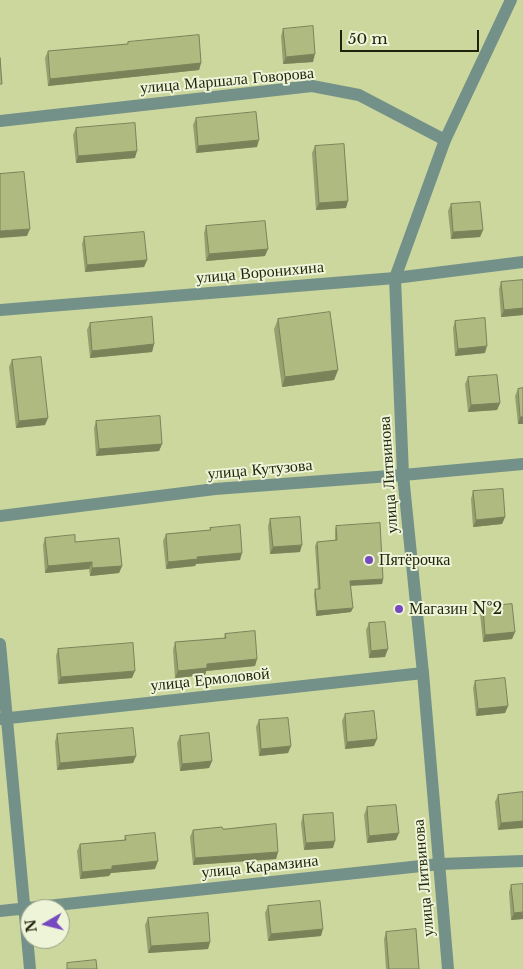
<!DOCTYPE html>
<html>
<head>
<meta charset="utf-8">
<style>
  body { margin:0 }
  #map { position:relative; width:523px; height:969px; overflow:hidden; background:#cbd79c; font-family:"Libre Baskerville",serif }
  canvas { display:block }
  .north { position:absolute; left:20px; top:899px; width:50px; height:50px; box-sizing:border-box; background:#eef4d7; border:1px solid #9ba086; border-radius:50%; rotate:262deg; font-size:14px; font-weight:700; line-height:20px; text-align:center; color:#1f230c }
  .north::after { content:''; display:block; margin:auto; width:18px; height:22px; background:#7749c1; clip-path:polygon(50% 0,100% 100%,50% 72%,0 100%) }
  .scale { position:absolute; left:340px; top:30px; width:139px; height:22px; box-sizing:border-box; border:2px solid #1f230c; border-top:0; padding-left:6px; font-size:15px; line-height:18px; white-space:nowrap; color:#1f230c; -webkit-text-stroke:4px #eef4d7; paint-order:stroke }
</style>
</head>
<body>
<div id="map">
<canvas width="523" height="969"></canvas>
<div class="north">N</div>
<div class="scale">50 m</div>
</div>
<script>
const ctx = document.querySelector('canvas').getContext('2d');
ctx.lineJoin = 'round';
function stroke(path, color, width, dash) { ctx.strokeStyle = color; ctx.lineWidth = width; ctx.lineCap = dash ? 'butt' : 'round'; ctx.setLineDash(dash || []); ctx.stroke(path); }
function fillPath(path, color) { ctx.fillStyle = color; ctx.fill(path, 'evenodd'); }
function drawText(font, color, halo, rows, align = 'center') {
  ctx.font = font + ' "Libre Baskerville",serif'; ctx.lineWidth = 4; ctx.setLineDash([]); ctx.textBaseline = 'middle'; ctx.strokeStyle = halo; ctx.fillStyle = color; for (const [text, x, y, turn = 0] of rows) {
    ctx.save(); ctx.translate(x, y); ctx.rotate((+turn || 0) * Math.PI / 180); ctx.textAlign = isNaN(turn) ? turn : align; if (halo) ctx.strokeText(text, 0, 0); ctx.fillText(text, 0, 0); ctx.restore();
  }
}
stroke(new Path2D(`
  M0,121L312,86L359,95L445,140
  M0,310L395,278L523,262
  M0,516L215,489L403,475L523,464
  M0,644L30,969
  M0,719L423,673
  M0,911L440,864L523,861`), '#739189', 12);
stroke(new Path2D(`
  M448,969L423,673L403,475L395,278L445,140L511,0`), '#739189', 12);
fillPath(new Path2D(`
  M283,29L313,62L283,64L281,36Z
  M128,42L201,63L199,70L48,86L45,58L48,51L127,44Z
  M196,118L257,147L196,153L193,125Z
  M76,128L135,158L76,163L73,135Z
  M315,146L346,208L316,210L312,153Z
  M451,204L483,230L480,237L451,239L448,211Z
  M206,226L265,256L206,261L204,233Z
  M84,237L147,260L144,267L85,272L82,244Z
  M523,280V315L501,317L499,289L501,282Z
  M278,319L338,370L334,380L282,387L274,329Z
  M455,321L485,353L455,356L453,328Z
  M90,323L154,344L152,352L90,358L87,330Z
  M12,360L45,425L16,428L9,367Z
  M468,377L500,403L497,410L468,412L465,384Z
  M523,388V424H518L515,396L518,389Z
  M96,421L162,444L159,451L96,456L94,428Z
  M473,491L505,517L502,524L473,527L471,499Z
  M270,519L300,552L270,554L268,526Z
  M336,526L383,579L382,584L351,585V612L316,616L314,594L315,589H318L315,546L317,542L335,540V530Z
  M210,528L240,560L196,564L195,566L166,569L163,541L166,534L210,530Z
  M45,538L75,542L122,566L119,573L90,576L89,569L45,573L43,545Z
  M483,607L515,632L512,639L483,642L480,614Z
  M369,623L385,657L369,658L366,630Z
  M225,634L257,659L255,666L206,671L205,675L175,678L173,650L175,642L224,638Z
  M58,649L132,678L58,684L56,656Z
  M475,681L508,706L505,713L476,716L473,688Z
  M345,714L374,746L345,749L342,721Z
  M259,720L291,746L288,753L259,756L256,727Z
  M57,734L136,756L133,763L57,770L55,742Z
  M180,736L212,761L209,768L180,771L177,743Z
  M523,792L498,830L495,802L498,795Z
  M367,807L396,840L367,843L364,815Z
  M303,815L333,848L304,850L301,823Z
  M223,829L278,852L276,859L193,865L190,837L193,830Z
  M125,836L155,869L111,873L109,876L80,879L77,851L80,844L124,840Z
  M511,885L523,919L511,920L509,892Z
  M268,906L321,936L268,941L265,913Z
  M148,918L210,942L208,949L148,953L145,925Z
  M386,932L419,969H386L384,939Z`), '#96a06e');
fillPath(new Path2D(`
  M315,54L313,62L283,64L286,57Z
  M201,63L199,70L48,86L50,79Z
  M259,140L257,147L196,153L198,146Z
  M137,151L135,158L76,163L78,156Z
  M348,201L346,208L316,210L319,203Z
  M30,229L27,236L0,238V231Z
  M483,230L480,237L451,239L453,232Z
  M268,249L265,256L206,261L209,254Z
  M147,260L144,267L85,272L87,265Z
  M523,308V315L501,317L504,310Z
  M154,344L152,352L90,358L92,351Z
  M487,346L485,353L455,356L458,349Z
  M338,370L334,380L282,387L285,377Z
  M500,403L497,410L468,412L471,405Z
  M520,417H523V424H518Z
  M48,418L45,425L16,428L19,421Z
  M162,444L159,451L96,456L99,449Z
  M505,517L502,524L473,527L476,520Z
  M302,545L300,552L270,554L273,547Z
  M242,553L240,560L196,564L195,566L166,569L168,562L197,557Z
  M92,562L89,569L45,573L48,566Z
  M122,566L119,573L90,576L92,568Z
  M383,579L382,584L349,586L350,581Z
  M353,608L351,612L316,616L317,611Z
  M515,632L512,639L483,642L485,635Z
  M388,649L385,657L369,658L371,651Z
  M257,659L255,666L206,671L205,675L175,678L178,671L207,664Z
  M135,671L132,678L58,684L61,677Z
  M508,706L505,713L476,716L478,709Z
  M377,739L374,746L345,749L347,742Z
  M291,746L288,753L259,756L261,749Z
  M136,756L133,763L57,770L60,763Z
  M212,761L209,768L180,771L182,764Z
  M523,821V828L498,830L501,823Z
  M399,833L396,840L367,843L369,836Z
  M335,841L333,848L304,850L306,843Z
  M278,852L276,859L193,865L195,858Z
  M158,861L155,869L111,873L109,876L80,879L82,872L112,866Z
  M523,912V919L511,920L514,913Z
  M323,929L321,936L268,941L271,934Z
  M210,942L208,949L148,953L151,946Z`), '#7a825a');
const building = new Path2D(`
  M313,26L315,54L286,57L283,29Z
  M199,35L201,63L50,79L48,51L128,44V42Z
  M0,58L2,84H0Z
  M256,112L259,140L198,146L196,118Z
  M135,123L137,151L78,156L76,128Z
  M344,144L348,201L319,203L315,146Z
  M24,172L30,229L0,231V174Z
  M480,202L483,230L453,232L451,204Z
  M265,221L268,249L209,254L206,226Z
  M144,232L147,260L87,265L84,237Z
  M523,280V308L504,310L501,282Z
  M330,312L338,370L285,377L278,319Z
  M152,317L154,344L92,351L90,323Z
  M485,318L487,346L458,349L455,321Z
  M41,357L48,418L19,421L12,360Z
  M497,375L500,403L471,405L468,377Z
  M523,388V417H520L518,389Z
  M160,416L162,444L99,449L96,421Z
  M503,489L505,517L476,520L473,491Z
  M300,517L302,545L273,547L270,519Z
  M380,523L383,579L350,581L353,608L317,611L315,589H320L317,542L337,540L336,526Z
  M240,525L242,553L197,557L198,559L168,562L166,534L211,530L210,528Z
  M75,535V542L119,538L122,566L92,568V562L48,566L45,538Z
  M512,604L515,632L485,635L483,607Z
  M385,622L388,649L371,651L369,623Z
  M255,631L257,659L207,664V668L178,671L175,642L226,638L225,634Z
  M133,643L135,671L61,677L58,649Z
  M505,678L508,706L478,709L475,681Z
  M374,711L377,739L347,742L345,714Z
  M288,718L291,746L261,749L259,720Z
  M133,728L136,756L60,763L57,734Z
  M209,733L212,761L182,764L180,736Z
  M523,792V821L501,823L498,795Z
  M396,805L399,833L369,836L367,807Z
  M333,813L335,841L306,843L303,815Z
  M276,824L278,852L195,858L193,830L222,827L223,829Z
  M155,833L158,861L112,866V869L82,872L80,844L126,840L125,836Z
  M523,884V912L514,913L511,885Z
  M320,901L323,929L271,934L268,906Z
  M208,913L210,942L151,946L148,918Z
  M416,929L419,969H389L386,932Z
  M96,960L97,969H67V963Z`);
fillPath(building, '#aeba80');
stroke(building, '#7a825a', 1);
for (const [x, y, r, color] of [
  [369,560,5,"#7749c1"],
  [399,609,5,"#7749c1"]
]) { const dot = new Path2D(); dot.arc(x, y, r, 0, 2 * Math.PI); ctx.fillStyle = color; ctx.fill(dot); stroke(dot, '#eef4d7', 2); }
drawText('16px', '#1f230c', '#eef4d7', [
  ["улица Маршала Говорова",227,81,-5],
  ["улица Воронихина",260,273,-5],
  ["улица Кутузова",260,470,-5],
  ["улица Литвинова",389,475,-94],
  ["улица Ермоловой",210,680,-6],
  ["улица Карамзина",260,867,-6],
  ["улица Литвинова",424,878,-95]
]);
drawText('16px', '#1f230c', '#eef4d7', [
  ["Пятёрочка",379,560],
  ["Магазин №2",409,609]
], 'left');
</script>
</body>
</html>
